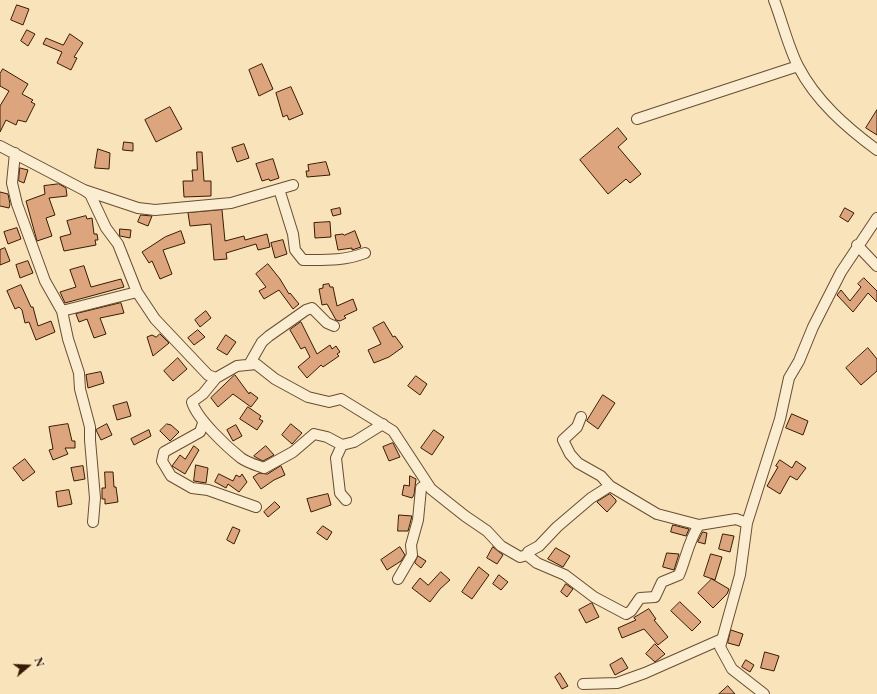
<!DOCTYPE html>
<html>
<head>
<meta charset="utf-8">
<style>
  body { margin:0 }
  #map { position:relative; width:877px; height:694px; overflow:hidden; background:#f9e3ba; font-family:"EB Garamond",serif }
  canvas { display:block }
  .north { position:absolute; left:8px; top:646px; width:40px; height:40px; -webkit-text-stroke:3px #fbedd2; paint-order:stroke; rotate:71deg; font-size:11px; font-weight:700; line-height:16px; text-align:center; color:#381b02 }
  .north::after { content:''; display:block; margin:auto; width:14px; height:18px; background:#381b02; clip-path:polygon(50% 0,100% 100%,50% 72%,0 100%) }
</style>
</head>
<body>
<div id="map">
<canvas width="877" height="694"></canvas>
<div class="north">N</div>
</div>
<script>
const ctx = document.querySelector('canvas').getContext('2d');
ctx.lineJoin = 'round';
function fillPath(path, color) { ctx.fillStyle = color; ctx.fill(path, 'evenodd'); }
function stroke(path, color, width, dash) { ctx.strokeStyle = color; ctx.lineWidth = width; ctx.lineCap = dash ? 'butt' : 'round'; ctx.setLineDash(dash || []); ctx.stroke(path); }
const building = new Path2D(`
  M17,5L29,9L23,25L11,20Z
  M27,30L35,34L28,46L21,41Z
  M70,34L83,43L74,57L77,58L71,70L57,63L62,52L43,44L46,38L63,45Z
  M262,64L273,89L259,96L249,70Z
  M3,69L28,84L22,94L33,100L31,102L35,104L26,122L18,120L16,125L6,120L0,132V106L9,91L0,86V74Z
  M291,87L303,114L289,120L287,115L283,117L276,93Z
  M170,107L182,129L156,142L145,120Z
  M877,110V135L866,128Z
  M618,128L627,139L618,147L641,174L630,183L626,179L608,194L580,160Z
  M124,142L133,143V151L123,150Z
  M244,144L249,158L237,162L232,148Z
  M98,149L110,153L109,169L95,168Z
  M197,152H202L204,181H211V196L184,197L183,181H193L192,170H197Z
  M273,159L279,178L270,181L269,179L262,181L256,164Z
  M326,162L330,175L307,177L306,171H309L308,165Z
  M20,168L28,170L24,183L19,181Z
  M59,184L66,188L67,196L49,198L55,215L46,218L52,236L37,241L26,201L45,194L44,186Z
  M0,192L8,194L10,204L9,208L0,206Z
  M340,208L341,214L333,216L331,210Z
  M845,208L854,213L848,222L840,217Z
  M222,210L225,241L244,236L245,240L267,234L270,247L258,250L256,244L226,253L227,259L214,260L211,224L190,226L188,213Z
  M141,215L152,216L148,226L138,222Z
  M86,216L87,219L92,218L94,234H97L98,240H95L96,245L64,251L60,237L71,234L67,221Z
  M330,222L331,237L315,238L314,223Z
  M17,228L21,239L8,244L4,232Z
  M120,229L131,230L130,238L120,236Z
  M181,231L185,243L163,250L172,274L160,279L152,261L149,263L142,252L165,237Z
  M355,231L361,247L352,250V248L338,250L335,235L343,234L344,235Z
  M283,240L287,254L275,258L271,243Z
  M5,248L10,261L0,265V250Z
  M28,261L33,273L20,278L16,265Z
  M268,264L280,279L289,294L290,293L299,304L293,309L279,290L264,299L259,291L266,287L256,274Z
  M84,266L91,287L121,279L124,287L65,303L60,292L76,287L70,270Z
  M864,278L877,291V302L868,293L853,312L837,295L841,290L850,301L861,287L858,284Z
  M329,284L330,287H333L337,306L353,299L357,310L344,316L346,318L340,321L336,320L327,304L322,305L319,289L323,288V285Z
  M21,285L31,307H33L38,326L51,321L55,332L36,340L29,322L25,323L22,310L19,307L15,309L7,291Z
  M121,303L124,313L100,318L106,334L94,338L87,319L79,322L76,314Z
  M206,311L211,318L200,327L195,320Z
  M301,322L317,354L330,345L332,349L336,346L340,352L337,354L339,356L323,367L321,365L307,378L298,367L310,357L305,347L301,349L290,330Z
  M384,322L393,337L395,336L403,347L389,357L374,363L368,350L381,344L373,328Z
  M198,330L205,337L194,345L188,338Z
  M160,334L169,343L153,356L147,337L152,335L156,337Z
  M226,335L236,342L227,355L217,349Z
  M868,348L877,359V371L861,385L846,368Z
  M178,358L187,369L173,381L164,371Z
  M101,372L104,383L88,388L86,375Z
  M235,375L249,394L250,392L258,398L251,407L233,394L218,407L211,398Z
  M416,376L427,384L420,395L408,386Z
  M603,395L615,403L598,429L587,421Z
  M127,402L131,416L117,420L113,406Z
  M248,407L261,416L259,419L263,421L257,430L240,419Z
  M792,414L808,421L803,435L786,428Z
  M68,424L72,441H75V448H65L68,454L53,460L49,450L53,449L49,427Z
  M107,424L112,435L101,440L96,430Z
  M167,424L171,425L179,432L170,441L160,431Z
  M291,424L302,433L292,444L282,435Z
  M236,425L242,436L233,441L227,430Z
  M149,430L151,436L134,445L131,439Z
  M434,430L444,437L432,455L421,448Z
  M393,443L400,457L389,461L383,447Z
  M194,446L199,450L185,474L172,466L180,455L185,459Z
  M266,446L274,455L263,461L257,458L254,456Z
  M25,459L35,472L23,481L13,468Z
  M780,460L792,468L796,461L806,468L797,480L790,476L780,494L767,486L778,467L776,466Z
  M196,465L208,468L206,483L194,481Z
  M83,466L85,479L74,481L71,468Z
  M281,466L285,475L274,480L261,489L253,477L259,473L267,474Z
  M105,472H113L114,487H116L118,502L105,504V499H102V488H105Z
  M219,474L233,481L236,475L240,477L242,474L247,482L239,492L228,484L226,488L215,482Z
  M410,476L416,479L414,495L412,498L402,495L404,485L409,486Z
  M69,490L72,504L58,507L56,492Z
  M328,494L331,505L311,512L307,499Z
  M610,494L616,500V502L607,512L597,502Z
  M275,502L280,507L268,517L264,512Z
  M399,515L412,516L408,531H398Z
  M673,525L689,529L686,536L671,532Z
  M323,526L332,532L327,540L317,533Z
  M233,527L240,530L234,544L227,540Z
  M703,532L707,533L705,544L698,542Z
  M723,534L734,536L730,552L719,549Z
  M400,547L405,555L401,561L387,570L381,560Z
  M493,547L503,555L497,564L487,558Z
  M556,548L570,556L563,567L548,559Z
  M667,553L679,554L674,570L663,567Z
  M711,554L722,557L715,580L704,576Z
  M418,556L426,561L421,568L415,563Z
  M479,567L489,575L472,599L462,592Z
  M441,572L450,580L440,589L430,602L412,588L420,578L428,585Z
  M499,575L508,582L501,590L493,584Z
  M712,579L729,589L727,594L713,608L698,593Z
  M566,584L573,589L567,597L561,592Z
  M680,602L701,622L692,631L671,611Z
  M592,603L599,617L586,623L579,610Z
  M649,609L656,619L654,620L668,637L658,645L644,629L622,638L618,628L636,620L634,618Z
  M731,630L743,634L739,646L728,643Z
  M655,644L665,654L655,662L646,654Z
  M765,652L779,656L774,671L761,668Z
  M622,658L628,668L615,675L610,665Z
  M746,660L754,665L750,672L742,667Z
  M560,673L568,686L562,689L555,677Z
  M728,686L735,694H719Z`);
fillPath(building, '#dda57e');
stroke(building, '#381b02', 1);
const minor = new Path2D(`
  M774,0C782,21 788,46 798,66C816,101 846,127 877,150
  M637,119L798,66
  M0,146L84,190L138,208L155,210L231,203L293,185
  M15,153L12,183L17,204L45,281L62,311L68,339L79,373L80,389L90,427V440L95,498L93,522
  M279,189L293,234L295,250L303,260C325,260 344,261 365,253
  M84,190L90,194L106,228L118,244L137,292L155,319L208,375L216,378L237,366L256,364L275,379L308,397L329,402L341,399L393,431L431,489L465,516L487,531L501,546L520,557L527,555
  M857,245L877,266
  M62,311L137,292
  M250,363L262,342L269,336L306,310L312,308L327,323L334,326
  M216,378L203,394L192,402C197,419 227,447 241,458C248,463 256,465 264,468L293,452L314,434L327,437L342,445L354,442L383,424
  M581,417L577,427L563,440L570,454L578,463L601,476L610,486L591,498L557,527L539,546L528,552L527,555L537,563L565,575L594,597L626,614L631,611L640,598L655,597L662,582L679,575C686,558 689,540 699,525L736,519L747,523
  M203,423L200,432L164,452L162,461L171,476L192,488L208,490L256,507
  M342,445L336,458L340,493L346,500
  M610,486L657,514L699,525
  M398,579L412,555L411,545L418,520L421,488L427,484
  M583,684L617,683L645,673L722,639
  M764,694L732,669L720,647L740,575L747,523L780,419L789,378L799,361L813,327L841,272L877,218`);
stroke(minor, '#684d30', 12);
stroke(minor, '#fbedd2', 10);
</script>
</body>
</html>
